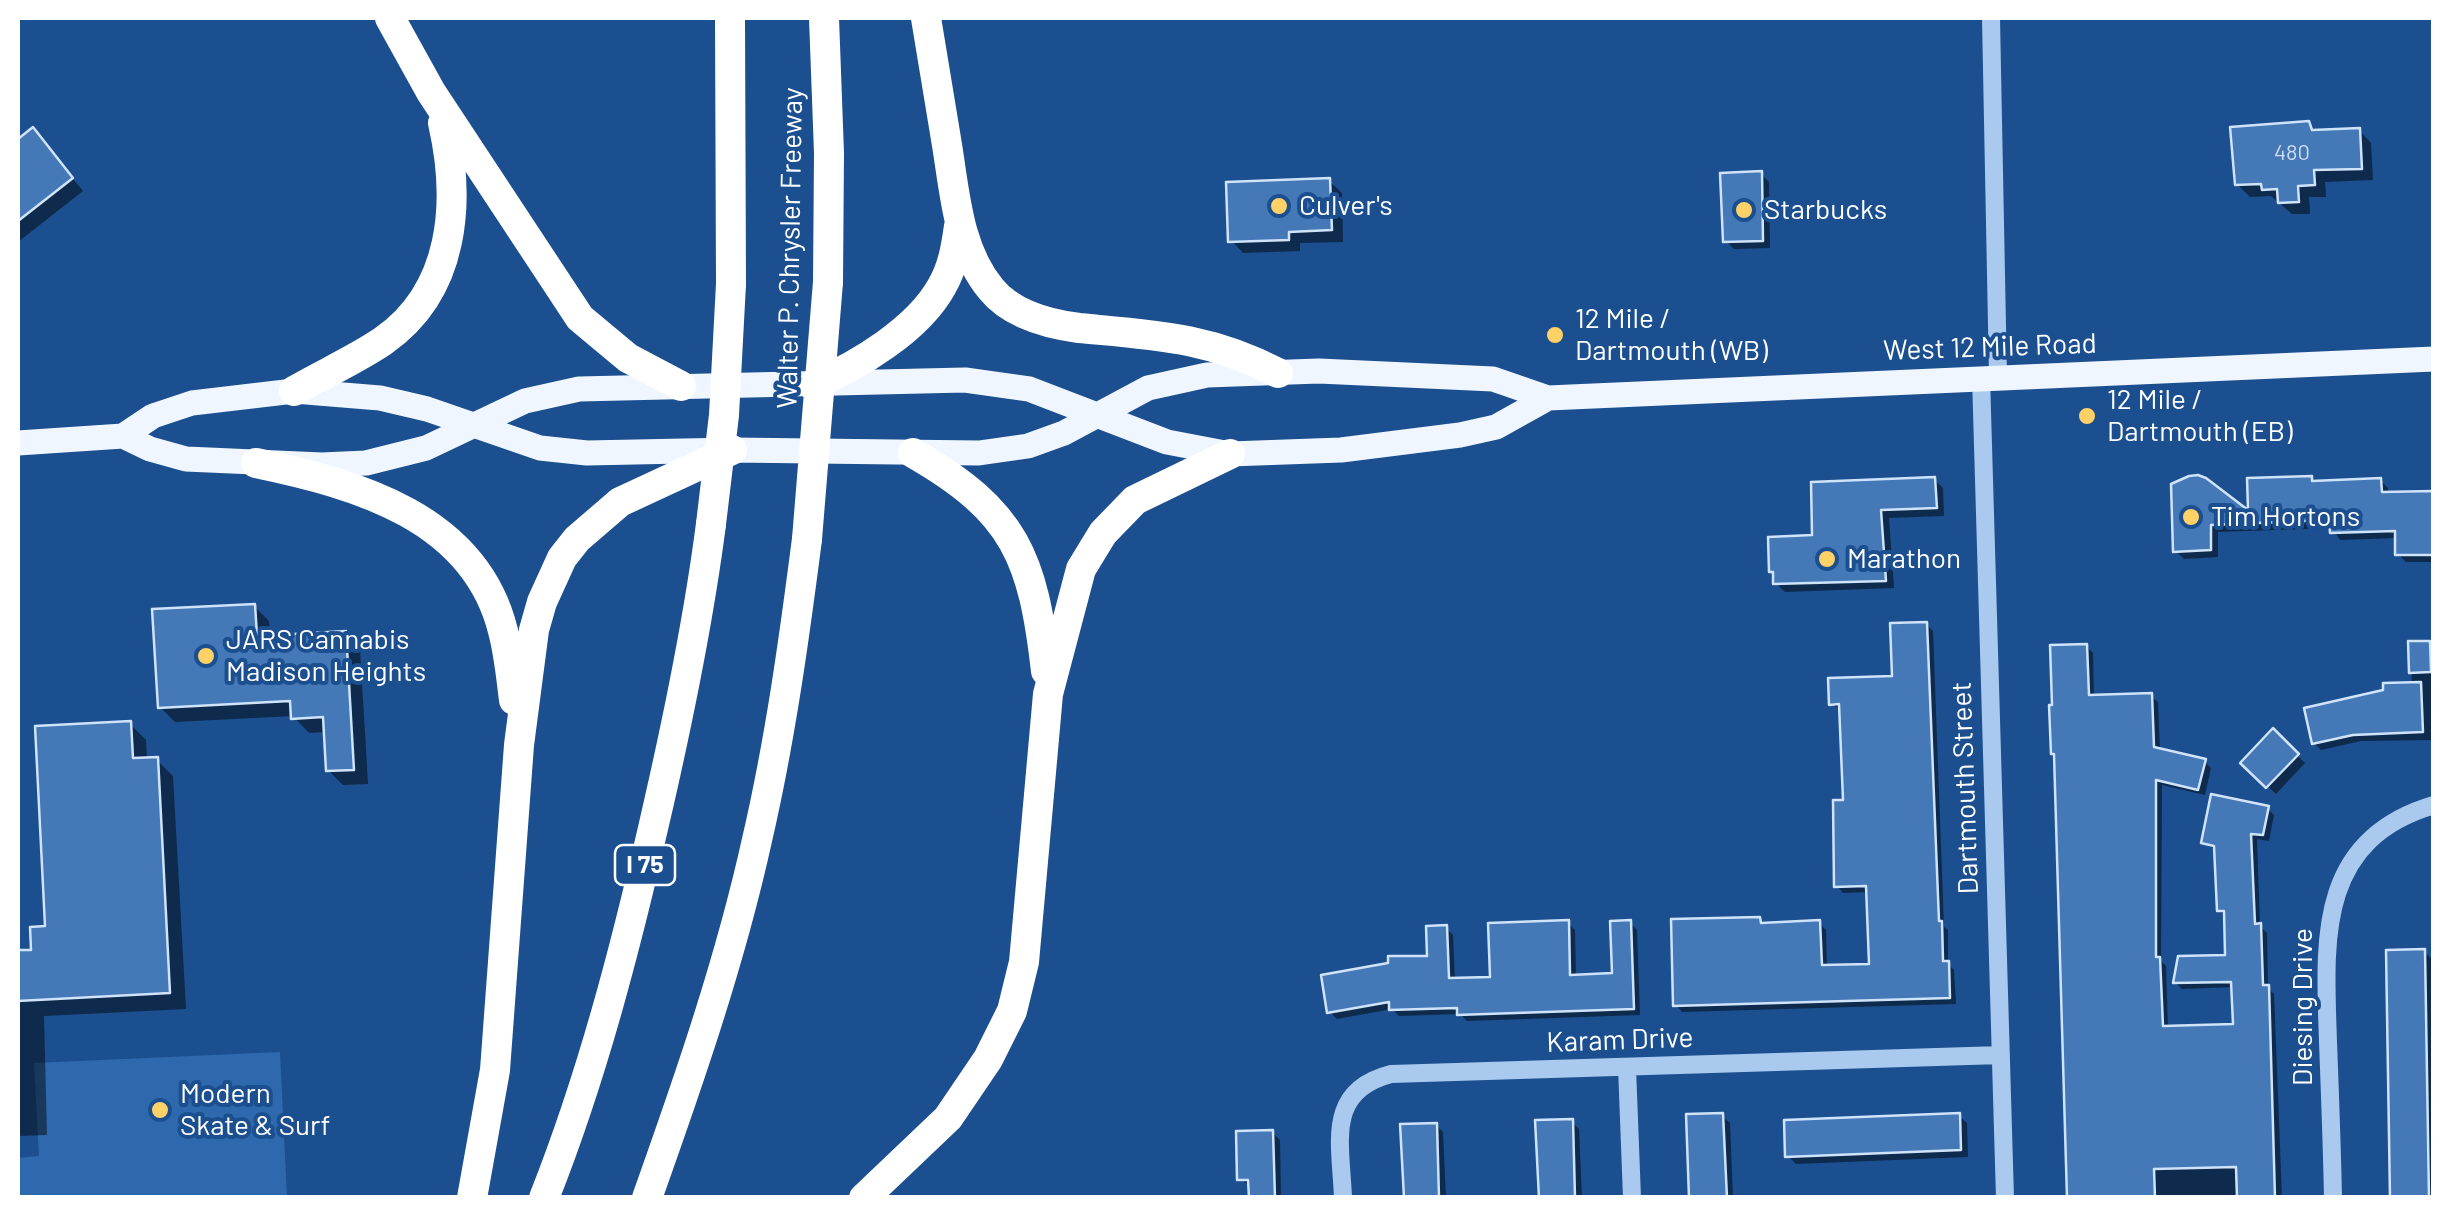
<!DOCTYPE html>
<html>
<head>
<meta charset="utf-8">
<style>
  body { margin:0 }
  #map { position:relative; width:2451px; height:1215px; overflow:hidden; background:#1b4f8f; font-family:Barlow,sans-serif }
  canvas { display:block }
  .frame { position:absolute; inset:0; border:20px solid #fff; pointer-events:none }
</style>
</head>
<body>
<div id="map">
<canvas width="2451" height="1215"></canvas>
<div class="frame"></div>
</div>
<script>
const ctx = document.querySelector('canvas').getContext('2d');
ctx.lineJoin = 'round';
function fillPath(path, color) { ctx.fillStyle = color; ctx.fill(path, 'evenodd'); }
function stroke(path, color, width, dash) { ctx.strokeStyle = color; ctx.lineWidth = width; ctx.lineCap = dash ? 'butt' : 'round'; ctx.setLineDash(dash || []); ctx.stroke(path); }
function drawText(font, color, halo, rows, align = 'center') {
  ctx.font = font + ' Barlow,sans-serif'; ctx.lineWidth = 8; ctx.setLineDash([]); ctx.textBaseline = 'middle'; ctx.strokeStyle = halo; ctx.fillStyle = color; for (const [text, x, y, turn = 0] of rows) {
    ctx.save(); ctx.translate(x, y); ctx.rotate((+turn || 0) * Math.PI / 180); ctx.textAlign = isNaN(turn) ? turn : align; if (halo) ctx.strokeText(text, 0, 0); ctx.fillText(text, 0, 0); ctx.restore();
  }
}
fillPath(new Path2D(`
  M280,1052L287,1197H18V1158L39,1156L34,1063Z`), '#2e69ad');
fillPath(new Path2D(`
  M2308,123L2317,132L2359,130L2371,143L2373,180L2325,182L2326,197H2309L2310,214H2292L2271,196L2250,197L2237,184Z
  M33,130L83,191L18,242V142Z
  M1761,174L1769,182L1770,248L1734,249L1726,241Z
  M1329,181L1342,193L1343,242L1300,243V251L1243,253L1231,240Z
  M2311,478L2316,483L2380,480L2388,488V494L2434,493V562H2406L2398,554V538L2340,540L2332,528L2218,532V557L2184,559L2176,551L2174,486L2251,515Z
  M1934,480L1943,488L1944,516L1889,518L1894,588L1785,592L1776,583L1772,571L1815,537Z
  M254,606L269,621L270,638L345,634L360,649L368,784L343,785L328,770L326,732L309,733L293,716L175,722L160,707Z
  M1926,624L1933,631L1944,927L1948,930V964L1954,970L1956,1004L1682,1012L1676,1005L1759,919L1765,925L1819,923L1826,930L1827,968L1871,966L1869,892L1843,893L1837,886L1845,803L1842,710L1831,704L1894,678Z
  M2434,643V740L2361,741L2321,750L2314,743L2412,685L2410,644Z
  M2086,646L2093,653L2094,697L2151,696L2158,702L2160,750L2204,761L2211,768L2205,795L2162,785L2161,961L2166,966L2168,1028L2235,1026L2234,987L2182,989L2175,982L2228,957L2227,918L2219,910L2217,850L2204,843L2267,808L2274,815L2269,841L2257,839L2260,926L2267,933L2268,988L2274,994L2282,1198H2069L2052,708Z
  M130,724L146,740L147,760H157L173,776L186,1009L44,1016L47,1135L18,1136V952H34L48,929Z
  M2273,732L2305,763L2276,794L2243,763Z
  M1568,923L1575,930L1576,977L1614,976L1630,923L1637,930L1640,1015L1467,1021L1460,1014L1399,1016L1392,1009L1337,1019L1330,1012L1430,958L1446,928L1453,935L1455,980L1492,979Z
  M2424,952L2431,958L2434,979V1198H2395Z
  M1722,1116L1730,1123L1733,1198H1691Z
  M1959,1116L1967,1123L1968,1157L1796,1164L1788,1156Z
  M1572,1122L1579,1129L1582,1198H1541Z
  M1436,1125L1443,1132L1446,1198H1405Z
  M1272,1132L1280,1140L1281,1198H1251V1187L1240,1179Z`), '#0007');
const building = new Path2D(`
  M2309,121L2312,130L2360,128L2362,169L2314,170L2315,185L2298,186L2299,202L2278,203L2277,189L2262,190L2261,184L2235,185L2230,127Z
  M33,127L73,178L18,221V139Z
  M1762,171L1763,241L1723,242L1720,173Z
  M1330,178L1332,230L1289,232V240L1228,242L1226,182Z
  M2198,475L2206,478L2248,510L2247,478L2312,476V481L2381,478L2382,492L2434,491V555H2395V531L2330,533L2329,520L2211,525V550L2173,552L2171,484L2189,476Z
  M1935,477L1937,508L1881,510L1886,581L1773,584V572H1769L1768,537L1812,535L1811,482Z
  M255,604L257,636L346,631L354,770L326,771L323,717L291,719L290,701L158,708L152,609Z
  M1927,622L1939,921H1942L1943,961H1949L1950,998L1673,1006L1671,919L1760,917L1761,923L1820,920L1822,965L1869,964L1866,886L1834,887L1833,800H1843L1839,704L1829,705L1828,678L1892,676L1890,623Z
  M2408,641H2430L2431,672L2409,673Z
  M2087,644L2089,695L2152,693L2154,747L2206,759L2198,790L2156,780V957H2160L2163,1026L2233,1024L2231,982L2173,983L2178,956L2225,955L2224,911H2217L2214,846L2201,843L2211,794L2269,806L2263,835L2251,834L2255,924L2261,923L2263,985H2269L2275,1198H2237L2236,1167L2154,1169L2155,1198H2067L2054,754H2051L2049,705H2052L2050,645Z
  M2421,682L2423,732L2353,735L2312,744L2304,708L2383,690V683Z
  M131,721L133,758L158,757L170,993L18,1001V950H31L30,927L45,926L35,726Z
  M2273,728L2299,754L2266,788L2240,763Z
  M1569,920L1570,975L1612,973L1610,921L1631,920L1634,1009L1457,1015V1008L1389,1010V1002L1327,1013L1321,975L1388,963V956H1427L1426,926L1447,925L1449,978L1490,977L1488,923Z
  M2425,949L2429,1198H2390L2386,950Z
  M1723,1113L1727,1198H1689L1686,1114Z
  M1960,1113L1961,1150L1785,1157L1784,1120Z
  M1573,1119L1575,1198H1539L1535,1120Z
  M1437,1123L1439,1198H1404L1400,1124Z
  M1273,1130L1275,1198H1249L1248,1180H1237L1236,1131Z`);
fillPath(building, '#4478b7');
stroke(building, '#cfe3fa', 2.5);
stroke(new Path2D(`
  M1991,18L1998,377
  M1981,377L2005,1198
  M1627,1067L1632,1198
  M1343,1198C1341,1143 1325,1091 1391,1074L2001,1055
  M2333,1198C2332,1146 2330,1094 2328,1042C2325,943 2315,840 2434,805`), '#a9c9ee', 18);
stroke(new Path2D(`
  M123,436L153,416L192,403L294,391L380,398L427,409L540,448L587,453L732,450L979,453L1028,446L1064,433L1148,388L1207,375L1319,371L1493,379L1548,398L2434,359
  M18,443L123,436L150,449L186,459L322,465L366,463L426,448L525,401L579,389L965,380L1029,389L1167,442L1230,454L1341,450L1460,435L1496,427L1548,398`), '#f0f6ff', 25);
stroke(new Path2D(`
  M390,18L431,92L580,318L628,358L681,386
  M730,18L731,284
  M824,18L829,153L828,282
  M926,18C933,60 940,103 947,145C955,194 958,249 991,289C1012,315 1048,324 1079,328C1154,335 1210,337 1278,373
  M813,385C857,366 918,330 942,286C953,267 956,247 959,226
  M294,391C323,374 355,360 383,341C455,291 461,202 443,123
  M913,453C1016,512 1033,558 1046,671
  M256,463C357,484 475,517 503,631C509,653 511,677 514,700
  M472,1198L495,1070L519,745L534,630L542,602L562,558L577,539L620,502L732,450
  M544,1198C592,1077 625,950 654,824C677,725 698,625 711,524
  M647,1198C689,1080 730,962 757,840C780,741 794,640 807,539
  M864,1198L948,1118L988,1059L1012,1011L1024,962L1048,694L1081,569L1103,533L1135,500L1230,454`), '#fff', 30);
stroke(new Path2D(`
  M711,524L724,415L731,284
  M807,539L828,282`), '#fff', 30);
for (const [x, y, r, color] of [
  [1279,206,10,"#ffd166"],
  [1744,210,10,"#ffd166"],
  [1555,335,10,"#ffd166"],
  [2087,416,10,"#ffd166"],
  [2191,517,10,"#ffd166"],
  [1827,559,10,"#ffd166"],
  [206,656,10,"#ffd166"],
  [160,1110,10,"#ffd166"]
]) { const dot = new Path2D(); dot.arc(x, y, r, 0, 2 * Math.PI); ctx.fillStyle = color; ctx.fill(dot); stroke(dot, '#1b4f8f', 4); }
drawText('22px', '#d0dded', null, [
  ["480",2292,153]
]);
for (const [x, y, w] of [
  [645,865,60]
]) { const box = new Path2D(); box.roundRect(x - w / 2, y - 20, w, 40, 8); ctx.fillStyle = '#1b4f8f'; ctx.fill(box); stroke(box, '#fff', 2.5); }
drawText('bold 25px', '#fff', null, [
  ["I 75",645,865]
]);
drawText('28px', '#fff', '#1b4f8f', [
  ["Culver's",1299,206],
  ["Starbucks",1764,210],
  ["12 Mile /",1575,319],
  ["Dartmouth (WB)",1575,351],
  ["12 Mile /",2107,400],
  ["Dartmouth (EB)",2107,432],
  ["Tim Hortons",2211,517],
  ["Marathon",1847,559],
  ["JARS Cannabis",226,640],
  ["Madison Heights",226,672],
  ["Modern",180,1094],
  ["Skate & Surf",180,1126]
], 'left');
drawText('28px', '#fff', '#1b4f8f', [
  ["Walter P. Chrysler Freeway",790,248,-89],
  ["West 12 Mile Road",1990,347,-2],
  ["Dartmouth Street",1965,788,-92],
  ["Diesing Drive",2303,1007,-90],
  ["Karam Drive",1620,1040,-2]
]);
</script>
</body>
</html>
